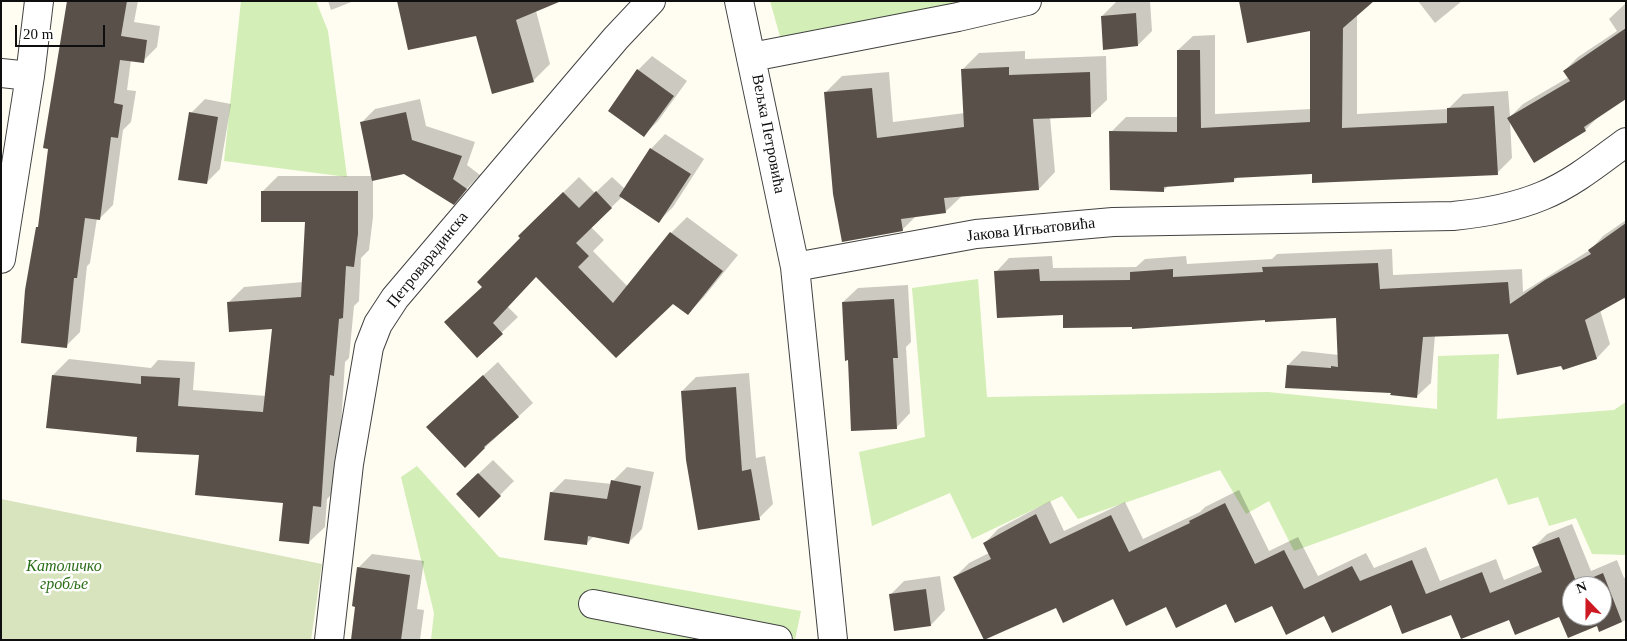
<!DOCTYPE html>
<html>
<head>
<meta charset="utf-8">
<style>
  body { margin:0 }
  #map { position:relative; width:1627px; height:641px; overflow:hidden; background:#fffcf1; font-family:"Times New Roman",serif }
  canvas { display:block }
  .frame { position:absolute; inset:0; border:2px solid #0f0f0f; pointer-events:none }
  .north { position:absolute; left:1562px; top:576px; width:50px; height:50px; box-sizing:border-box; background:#fff; border:1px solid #9f9f9f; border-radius:50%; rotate:338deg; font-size:14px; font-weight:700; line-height:20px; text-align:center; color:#0f0f0f }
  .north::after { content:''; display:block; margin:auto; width:18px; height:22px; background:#cc1922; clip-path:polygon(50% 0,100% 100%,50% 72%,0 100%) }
  .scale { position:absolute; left:15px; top:25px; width:90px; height:22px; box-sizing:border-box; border:2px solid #0f0f0f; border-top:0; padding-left:6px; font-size:15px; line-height:18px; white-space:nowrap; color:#0f0f0f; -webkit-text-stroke:4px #fff; paint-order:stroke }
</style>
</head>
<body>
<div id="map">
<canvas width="1627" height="641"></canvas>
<div class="frame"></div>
<div class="north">N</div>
<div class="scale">20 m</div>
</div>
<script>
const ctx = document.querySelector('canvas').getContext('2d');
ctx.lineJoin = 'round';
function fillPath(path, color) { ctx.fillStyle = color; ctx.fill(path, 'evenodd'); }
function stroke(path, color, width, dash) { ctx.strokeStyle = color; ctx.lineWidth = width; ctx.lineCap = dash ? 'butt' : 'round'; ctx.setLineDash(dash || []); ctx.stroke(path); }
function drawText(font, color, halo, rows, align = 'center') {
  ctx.font = font + ' "Times New Roman",serif'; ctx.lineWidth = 5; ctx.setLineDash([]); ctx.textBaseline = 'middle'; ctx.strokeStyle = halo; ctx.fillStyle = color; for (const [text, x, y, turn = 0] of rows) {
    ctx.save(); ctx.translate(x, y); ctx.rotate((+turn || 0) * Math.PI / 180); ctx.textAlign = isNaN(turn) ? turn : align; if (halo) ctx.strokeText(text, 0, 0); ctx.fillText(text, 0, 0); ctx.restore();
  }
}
fillPath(new Path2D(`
  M241,1H316L328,31L347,177L224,161Z
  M770,1H986L781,40Z
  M978,279L987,397L1268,392L1437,409L1438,356L1499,354L1497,419L1614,410L1626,402V555L1592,554L1576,518L1549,526L1538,497L1508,505L1497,478L1294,551L1269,501L1246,514L1220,470L1078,519L1062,496L972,539L950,493L872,526L859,452L925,437L912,288Z
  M417,466L499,557L801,611L795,640H431L434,613L401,477Z`), '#d3eeb6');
fillPath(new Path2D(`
  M1,499L322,564L311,640H1Z`), '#d8e4be');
fillPath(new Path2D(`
  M69,1H138L134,22L160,26L157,47L143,61L131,60L127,90L136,91L131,122L123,130L113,205L99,219L97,218L90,263L87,266L80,332L66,346L38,227L40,225Z
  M328,1H354L331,10Z
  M1150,1L1152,31L1138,45L1104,48L1102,16L1116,2Z
  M1418,1H1462L1435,23Z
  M1626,3V97L1599,116L1585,130L1510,121L1512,158L1497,173L1313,172L1238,177L1233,181L1169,185L1163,191L1111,132L1126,117H1178V50L1193,36L1215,35V114L1311,109V29L1357,14V114L1448,109L1463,94L1508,91L1510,117L1523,104L1569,77L1564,71L1578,57L1617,31L1609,19Z
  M535,7L550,64L533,81L477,34Z
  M1025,51V59L1106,56L1107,100L1090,116L1050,117L1055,172L1039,189L962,196L945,212L916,216L902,230L826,92L842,76L889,72L893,122L965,113L963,69L979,53Z
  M652,56L687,81L658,121L644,135L638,70Z
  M205,99L231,104L220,169L206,183L191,113Z
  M420,99L426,126L475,142L467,165L480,175L453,203L405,173L373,179V217L369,250L361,258L359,301L354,306L349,358L345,362L337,489L327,499L325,527L309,542L284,502L200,454L139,436L53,375L69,359L151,368L158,360L195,362L193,390L266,396L273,328L228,303L244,287L303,282L307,221L262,192L278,176H373L361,123L375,109Z
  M665,134L704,159L673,207L659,221L622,197L591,227L604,240L593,251L628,287L671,233L687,217L738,255L703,298L688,313L673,302L616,356L536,276L507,306L518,317L477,356L483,286L521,238L519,236L579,177L595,193L612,177L625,189L651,149Z
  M1626,220V301L1623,297L1600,310L1610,344L1597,358L1563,368L1562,364L1509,332L1435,335L1431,383L1417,396L1288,365L1302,351L1339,355L1337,316L1133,326L1064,313L996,272L1009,258L1052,256L1053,268L1136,267L1145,259L1186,256L1187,264L1272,259L1277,254L1392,249L1393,275L1522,269L1523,292L1590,250L1603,236Z
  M908,285L911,342L906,347L910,413L896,428L849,359L843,302L858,288Z
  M498,362L533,403L465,466L442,413Z
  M749,373L756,458L765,456L773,504L759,518L682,391L696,377Z
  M493,460L514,481L479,516L457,494Z
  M627,467L654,472L642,529L628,543L594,536L586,544L551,493L565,479L612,484L613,481Z
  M1239,490L1269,551L1298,537L1318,576L1366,553L1374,568L1426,547L1440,581L1496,559L1504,580L1540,565L1533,548L1547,534L1572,524L1591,571L1617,560L1624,578L1626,577V620L1600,630L1598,625L1560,615L1509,618L1452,613L1392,603L1272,604L1226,602L1166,605L1114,597L1057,607L955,577L969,563L989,553L985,543L998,529L1050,501L1064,531L1125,502L1143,539L1200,512L1205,507ZM1572,586H1602V616H1572Z
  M372,554L424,561L417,609L424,610L420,640H352L357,606L358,568Z
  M940,576L945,610L931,625L890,595L904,581Z`), '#0003');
fillPath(new Path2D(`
  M67,1H127L121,36L147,40L144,63L120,60L114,103L123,105L118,138L111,137L100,220L85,218L77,278H74L67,348L21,343L25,290L36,227H38L48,149L43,148Z
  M397,1H559V2L516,20L534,82L492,94L476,36L408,50Z
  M1239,1H1374L1343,28L1342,128L1447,123V108L1494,106L1498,175L1312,183V174L1234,178V182L1164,187V192L1110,190L1109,131L1177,132V50H1200L1201,128L1310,122V31L1247,43Z
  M1136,13L1138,46L1103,50L1101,16Z
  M1626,28V99L1584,127L1586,131L1534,163L1507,118L1570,81L1563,71Z
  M1009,67V75L1090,72L1091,117L1033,119L1039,190L944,198L946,213L901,219L903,231L842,242L833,194L824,92L872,88L877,138L964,127L961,69Z
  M637,69L674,96L644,137L608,111Z
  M189,112L218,117L207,184L178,180Z
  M406,112L412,140L462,156L453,179L467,189L454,205L404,174L372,181L360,122Z
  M650,148L691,174L659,223L619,196Z
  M261,191H358V234L354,267L346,266L343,318L339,319L334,376L330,375L321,507L313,506L309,544L279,541L283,503L195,495L199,455L136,452L137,437L46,428L52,375L141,384V376L180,378L178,406L263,412L272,329L229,332L227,302L301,297L305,222H261Z
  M596,191L612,208L576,243L589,256L578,267L613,303L670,232L723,271L688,315L673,304L616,358L536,277L493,323L503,334L477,358L444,322L482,287L477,282L520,238L518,236L563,192L579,208Z
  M1626,223V297L1585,320L1597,359L1563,370L1561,366L1517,375L1508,334L1423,337L1417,398L1390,395L1391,393L1285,388L1287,365L1331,368V366L1338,367L1336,318L1265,322V320L1132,329V327L1063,328V315L997,318L994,271L1039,269L1040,281L1130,280V272L1173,269V277L1263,272L1262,267L1378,263L1380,289L1508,282L1510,304L1545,280L1591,254L1588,250Z
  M894,299L898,358H893L897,429L851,431L848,360L845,361L842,302Z
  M483,375L519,417L484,447L485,448L465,468L426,427Z
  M736,387L742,471L751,469L760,520L698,530L686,460L681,391Z
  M478,473L501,496L479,518L456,494Z
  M611,480L641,486L629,544L588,536L587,545L544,540L550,492L607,499Z
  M1225,503L1255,564L1284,550L1304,589L1352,566L1360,581L1412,560L1426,594L1482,572L1490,593L1542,572L1532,547L1559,537L1577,584L1603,573L1622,622L1599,632L1597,626L1568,638L1559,617L1515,635L1509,620L1461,639L1451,615L1402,634L1391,605L1332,633L1324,616L1286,635L1272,606L1235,623L1226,604L1176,628L1166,607L1126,626L1113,599L1063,623L1056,608L984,640L953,577L991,559L983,543L1036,514L1050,544L1111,515L1129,552L1190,523L1189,521ZM1572,586H1602V616H1572Z
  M357,567L410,575L401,640H351L355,607L352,606Z
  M926,589L931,626L894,631L889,594Z`), '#59504a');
const minor = new Path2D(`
  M739,1L795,267L833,640
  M752,57L958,17L1027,1
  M1,73L30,76
  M1,259L30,76L39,1
  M795,267L976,234L1113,222L1453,216C1484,213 1513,208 1542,196C1572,184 1600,161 1626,142
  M593,604L778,640
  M329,640L349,464L369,347L378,324L395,298L616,38L651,1`);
stroke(minor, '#424242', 30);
stroke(minor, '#fff', 28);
drawText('16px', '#0f0f0f', '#fff', [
  ["Вељка Петровића",768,134,79],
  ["Јакова Игњатовића",1031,230,-6],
  ["Петроварадинска",428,260,-51]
]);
drawText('italic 16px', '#2a6d18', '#fff', [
  ["Католичко",64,567],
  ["гробље",64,585]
]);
</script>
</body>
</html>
